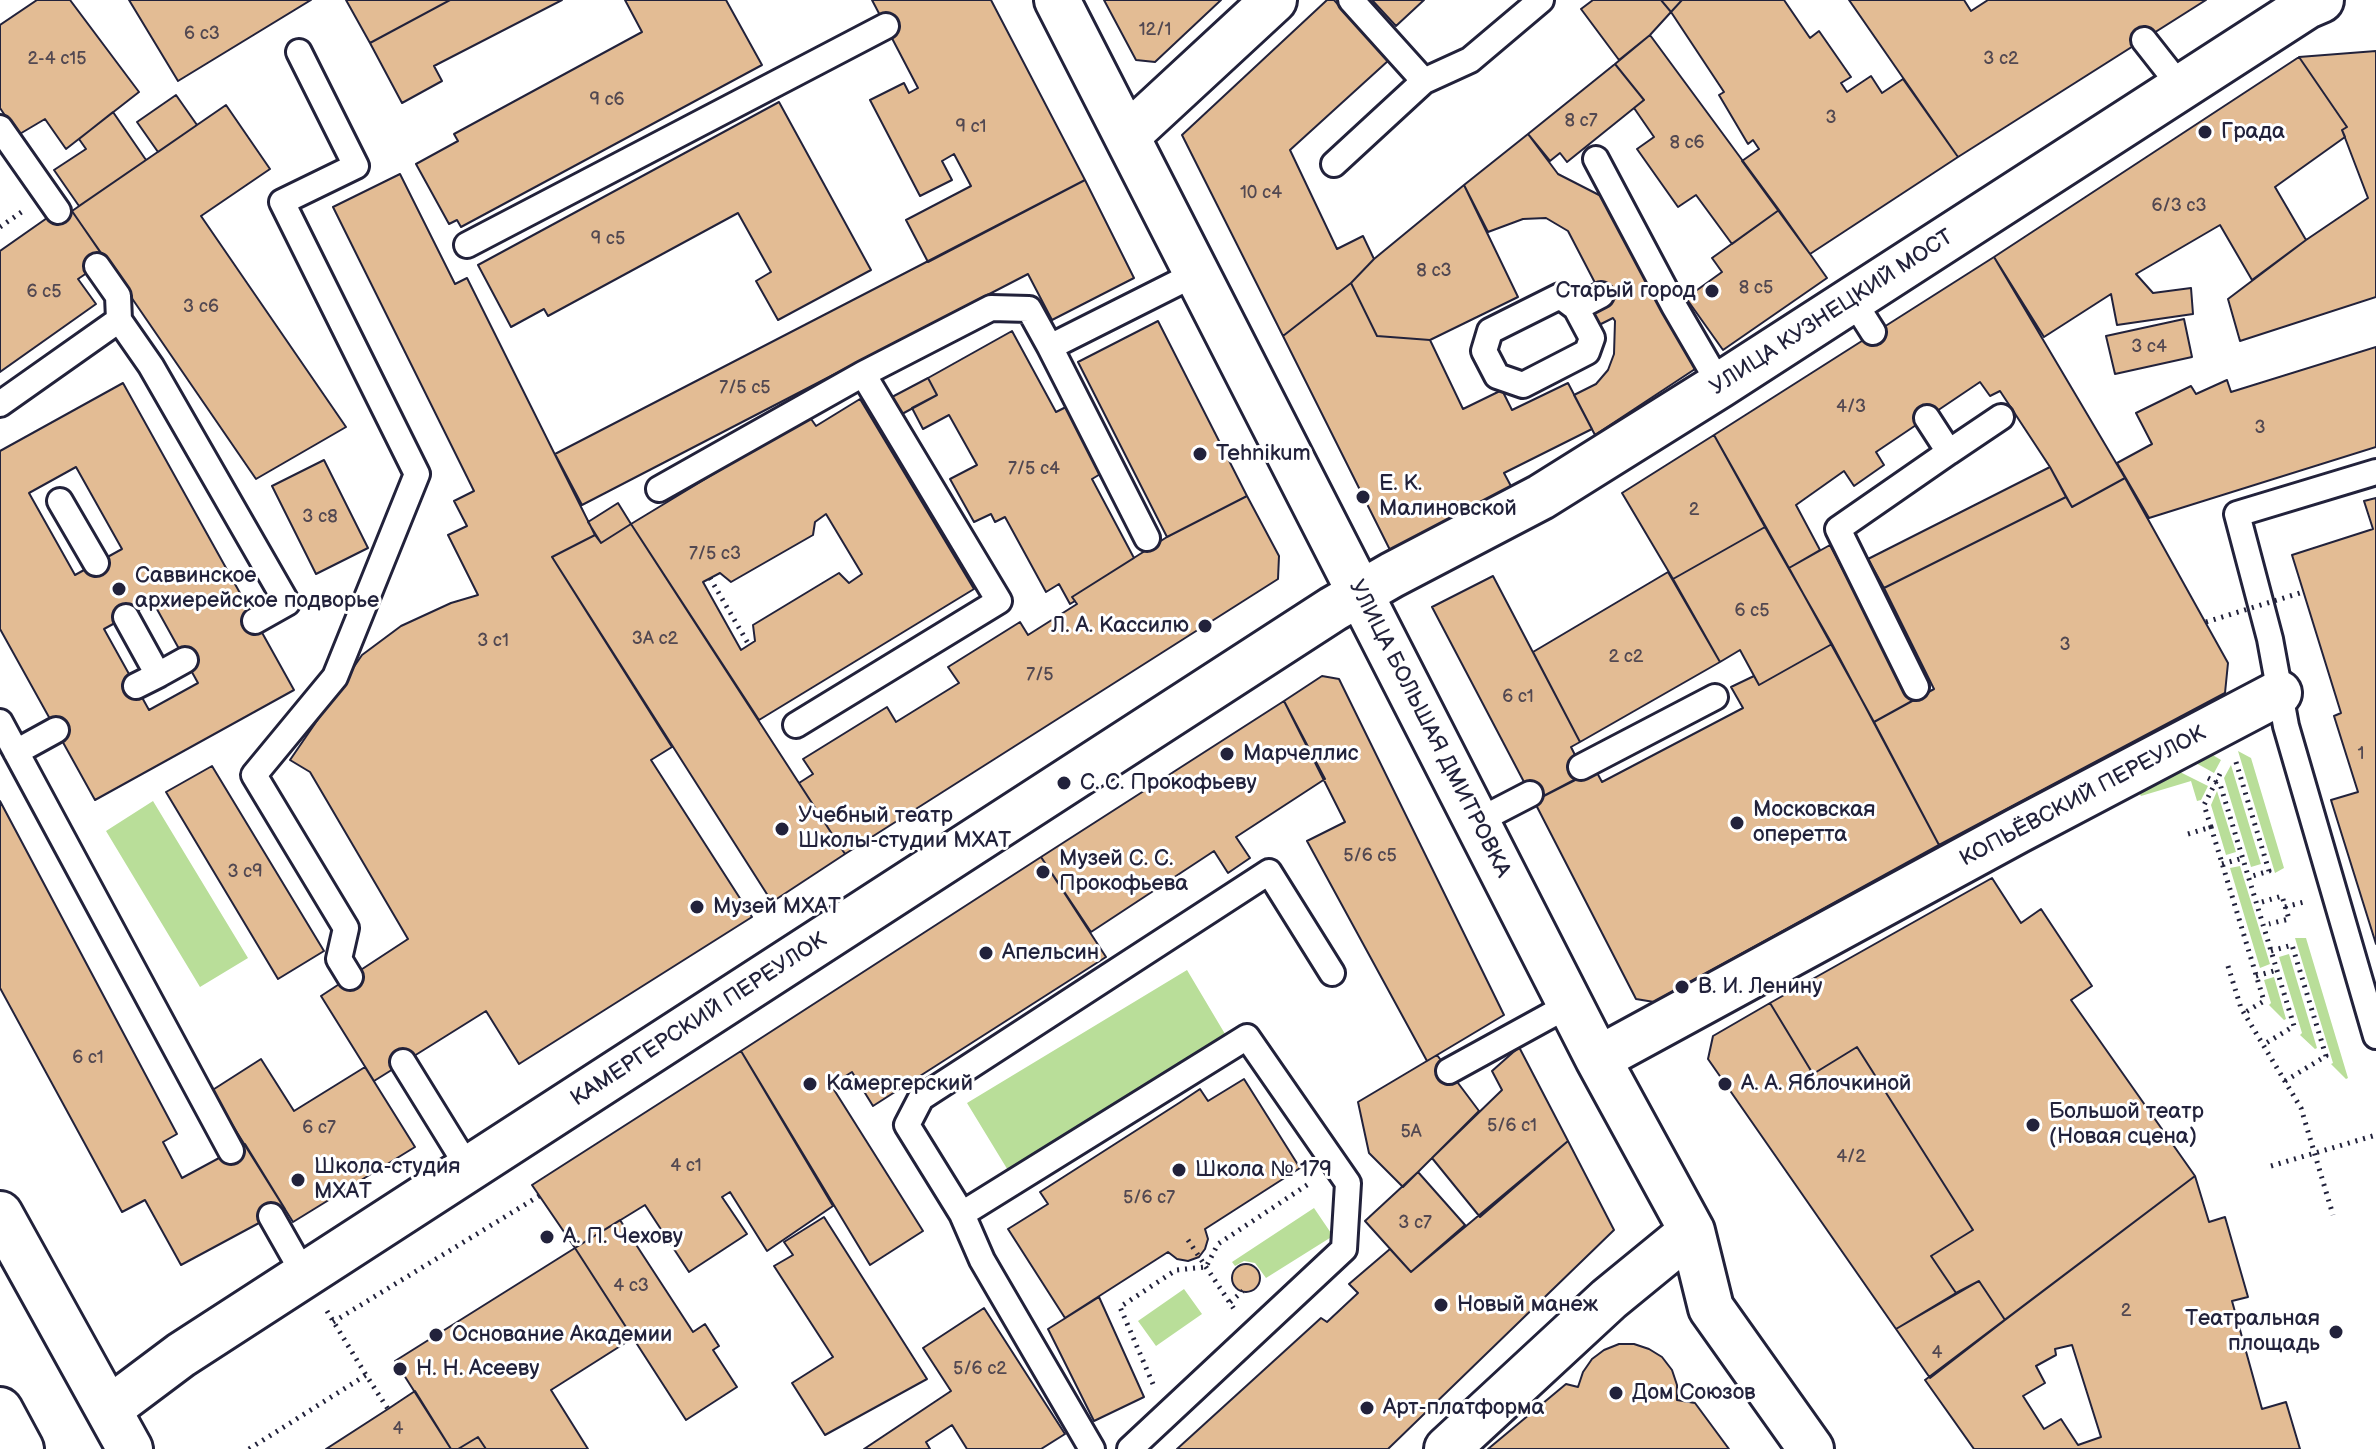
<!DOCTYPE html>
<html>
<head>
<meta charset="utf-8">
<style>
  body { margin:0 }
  canvas { display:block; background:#fff }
</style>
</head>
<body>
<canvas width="2376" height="1449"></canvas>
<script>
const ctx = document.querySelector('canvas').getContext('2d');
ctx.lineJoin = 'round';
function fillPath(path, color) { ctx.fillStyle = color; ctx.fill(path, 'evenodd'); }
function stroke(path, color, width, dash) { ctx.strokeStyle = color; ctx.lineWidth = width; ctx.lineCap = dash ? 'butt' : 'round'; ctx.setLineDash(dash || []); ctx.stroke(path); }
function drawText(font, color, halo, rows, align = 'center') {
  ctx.font = font + ' "Balsamiq Sans",sans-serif'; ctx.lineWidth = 6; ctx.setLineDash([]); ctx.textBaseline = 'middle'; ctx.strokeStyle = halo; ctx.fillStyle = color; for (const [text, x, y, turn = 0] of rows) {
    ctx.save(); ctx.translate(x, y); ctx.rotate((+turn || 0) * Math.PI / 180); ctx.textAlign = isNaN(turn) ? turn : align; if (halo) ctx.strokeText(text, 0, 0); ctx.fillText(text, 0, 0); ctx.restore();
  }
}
fillPath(new Path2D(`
  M2238,751L2251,758L2284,868L2275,873Z
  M2211,754L2221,760L2214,773L2194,762Z
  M2231,765L2261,864L2251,867L2224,778Z
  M2178,771L2208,786L2201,800L2197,801L2191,781L2141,796L2138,792Z
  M2217,791L2236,852L2226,855L2211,805Z
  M153,801L248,958L200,987L106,831Z
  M2240,866L2270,964L2260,968L2230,868Z
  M2295,938H2306L2348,1078L2346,1079L2331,1064L2333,1063Z
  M2289,954L2317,1048L2315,1049L2300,1035L2302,1033L2279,957Z
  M1187,970L1228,1039L1009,1172L967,1103Z
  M2274,977L2286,1019L2284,1020L2269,1005L2271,1003L2264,980Z
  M1314,1208L1333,1236L1266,1278L1255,1263L1244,1261L1235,1266L1232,1262Z
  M1184,1289L1202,1314L1156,1346L1138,1321Z`), '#b9de99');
const building = new Path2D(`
  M37,0H70L139,92L66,149L45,119L18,135L0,108V25Z
  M129,0H311L178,81Z
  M346,0H450L370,43Z
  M450,0H562L434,66L442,81L402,103L370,43Z
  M625,0H726L762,65L461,227L457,220L449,224L416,164L458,141L454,134L642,32Z
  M872,0H991L1085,180L928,262L906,220L971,186L954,154L942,161L952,180L920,196L870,100L904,83L909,93L918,88Z
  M1104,0H1221L1155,62L1136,60Z
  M1327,0H1334L1389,60L1290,150L1337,249L1363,236L1374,259L1351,283L1283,336L1182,135Z
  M1372,0H1424L1396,26Z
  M1593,0H1661L1671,12L1650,35L1619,60L1581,9Z
  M1661,0H1682L1671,12Z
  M1682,0H1784L1810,38L1819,31L1851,77L1841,83L1847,92L1871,76L1882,93L1903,79L1958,157L1810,254L1742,161L1759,149L1753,140L1748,144L1719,95L1724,92L1671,12Z
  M1849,0H1964L1971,11L1988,0H2206L1958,157Z
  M1650,35L1779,210L1732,244L1696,195L1678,207L1637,149L1654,137L1634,108L1644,100L1615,64Z
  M2376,51V297L2240,341L2228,299L2306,240L2368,198L2342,130L2347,127L2299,57Z
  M2299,57L2347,127L2342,130L2345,137L2275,187L2306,240L2252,280L2220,225L2136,274L2153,293L2191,288L2193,314L2117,325L2111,294L2044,337L1994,257Z
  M1615,64L1644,100L1567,162L1560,153L1550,161L1528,134Z
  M176,95L197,125L158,152L137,122Z
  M779,102L871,270L778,320L756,281L771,272L738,213L548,316L544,309L511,327L478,265Z
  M226,105L270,169L201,216L346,427L256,479L72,211Z
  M113,112L146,160L79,206L54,170L86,149L79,139Z
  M1528,134L1558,174L1601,196L1695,369L1595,435L1574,395L1596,384L1608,370L1614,354L1615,321L1613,318L1599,325L1591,310L1605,302L1568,231L1546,218L1523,219L1488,232L1464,185Z
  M400,174L455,284L467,278L595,535L552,557L672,747L651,760L752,917L519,1064L486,1011L374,1081L321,996L408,939L310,772L290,760L362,655L401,626L451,603L478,595L448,535L467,526L454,501L474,491L333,207Z
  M1085,180L1134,278L1052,320L1028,274L582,505L555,454Z
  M1464,185L1518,297L1430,340L1377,336L1351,283L1374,259Z
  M67,204L106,260L78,279L96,304L0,372V251Z
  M1779,210L1827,278L1723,350L1686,298L1722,272L1712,258Z
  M1994,257L2125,478L2072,507L2050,467L2000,391L1990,396L1980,382L1876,452L1884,465L1854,486L1844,471L1796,505L1820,550L1789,568L1714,435Z
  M1351,283L1377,336L1430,340L1463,409L1502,390L1512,410L1568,383L1592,429L1504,473L1512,488L1390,550L1283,336Z
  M2184,319L2192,357L2115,374L2106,336Z
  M1158,321L1247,496L1167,537L1078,362Z
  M1012,331L1056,412L1066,407L1102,473L1092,479L1134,558L1072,597L1075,601L1070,604L1059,584L1046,592L1005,517L995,522L991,514L974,522L950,479L977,465L949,415L923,429L912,408L937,395L928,378Z
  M2376,347V447L2149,518L2117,463L2152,444L2136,413L2191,386L2196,394L2227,380L2231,392Z
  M928,378L937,395L902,414L892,397Z
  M123,383L294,690L95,800L0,629V451ZM76,467L122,549L75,575L29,493ZM153,602L198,683L149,710L104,629Z
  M860,399L974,589L759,720L631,524L809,416L816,426ZM826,514L862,574L849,583L839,573L753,625L755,641L741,650L703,582L720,573L731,582L813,535L815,522Z
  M1714,435L1765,527L1673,579L1622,493Z
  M324,460L368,548L316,574L272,486Z
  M2050,467L2066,497L1884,588L1868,559Z
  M2125,478L2228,663L2225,693L1939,845L1874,722L1934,689L1884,588L2066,497L2072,507Z
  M1247,496L1279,556L1278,579L845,854L799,783L813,774L803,759L887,707L896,722L959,683L948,667L1020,622L1028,635L1077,604L1072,597L1167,537Z
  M2376,498V944L2331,800L2358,792L2334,716L2341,713L2292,555L2373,529L2364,501Z
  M618,503L631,524L601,543L588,522Z
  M631,524L845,854L772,902L552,557L595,535L601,543Z
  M1765,527L1832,644L1759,685L1740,650L1720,662L1673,579Z
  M1830,545L1912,701L1874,722L1789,568Z
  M1668,572L1720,662L1580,742L1533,652Z
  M1493,576L1580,742L1571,747L1585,775L1534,801L1432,607Z
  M1832,644L1939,845L1654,1002L1636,999L1534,801L1595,769L1602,782L1743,708L1731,687L1754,676L1759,685Z
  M1322,676L1339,679L1504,1015L1427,1061L1307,841L1345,822L1284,701Z
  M1284,701L1325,779L1236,837L1250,858L1228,873L1214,851L1091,932L1041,857Z
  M212,766L324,951L278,979L166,792Z
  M0,801L177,1134L163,1142L182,1178L245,1144L285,1209L181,1265L145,1200L122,1212L0,988Z
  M1041,857L1106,957L873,1106L852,1072L831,1085L923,1231L870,1265L741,1051Z
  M1992,878L2021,923L2041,909L2092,986L2071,1000L2195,1176L2005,1320L1979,1281L1956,1293L1931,1256L1973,1230L1857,1047L1813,1074L1770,1003Z
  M1770,1003L1813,1074L1857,1047L1973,1230L1931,1256L1956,1293L1896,1329L1708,1059L1713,1036Z
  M1519,1047L1568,1141L1480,1217L1432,1158L1502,1090L1492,1071Z
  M741,1051L833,1206L767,1251L730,1192L722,1197L747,1234L689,1272L645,1205L575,1248L532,1185Z
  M1437,1055L1479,1111L1403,1187L1369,1153L1358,1102Z
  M261,1059L294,1111L365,1067L415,1147L293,1222L211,1091Z
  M1244,1079L1300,1168L1205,1229L1208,1239L1205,1249L1199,1257L1188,1261L1177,1259L1168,1252L1065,1318L1008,1229L1048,1204L1040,1192L1179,1103L1200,1089L1208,1101Z
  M1568,1141L1614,1230L1388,1449H1177L1321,1318L1327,1322L1358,1293L1349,1284L1390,1249L1411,1272Z
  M1418,1172L1465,1225L1411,1272L1365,1221Z
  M2195,1176L2209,1222L2225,1217L2248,1297L2232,1301L2262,1409L2286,1402L2300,1449H1974L1925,1380ZM2072,1345L2101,1437L2078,1445L2061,1419L2044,1429L2023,1396L2045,1383L2036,1366L2056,1355L2055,1349Z
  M824,1217L927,1379L825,1435L792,1383L833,1357L774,1266L793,1255L784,1242Z
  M620,1220L693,1332L705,1324L719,1346L713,1350L737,1387L686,1420L575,1248Z
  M575,1248L633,1338L551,1390L588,1449H486L478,1437L458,1449H451L395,1361Z
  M1232 1278a14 14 0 1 1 28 0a14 14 0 1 1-28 0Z
  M1979,1281L2005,1320L1930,1378L1896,1329Z
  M1099,1297L1144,1397L1094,1421L1048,1329Z
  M984,1308L1065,1434L1041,1449H967L952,1425L926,1442L930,1449H864L951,1391L923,1348Z
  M1619,1344H1634L1649,1349L1662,1357L1672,1370L1677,1385V1400L1695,1403L1729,1449H1488L1566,1384L1578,1387L1583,1372L1592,1359L1604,1350Z
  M415,1391L451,1449H326L388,1409Z
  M478,1437L486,1449H458Z`);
fillPath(building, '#e3bc94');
stroke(building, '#22223b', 2);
const lane = new Path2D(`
  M2144,40L2181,87
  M299,52L356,166L282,202L417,474L335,677L254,775L346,928L339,959L350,977
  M1424,81L1470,60L1541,0
  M0,128L58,211
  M1596,159L1674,306L1720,385
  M1334,164L1424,81L1351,0
  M467,245L886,26
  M1852,299L1873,332
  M1576,308L1560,296L1490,331L1484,351L1497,376L1523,385L1587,352L1592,338L1576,308L1601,295
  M119,320L151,366L287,603L255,621
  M0,404L119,320L118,296L97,266
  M1949,452L2001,417
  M2376,472L2237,514L2270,639L2286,726L2376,1036
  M659,489L863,374L991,308L1029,309L1050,347
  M60,501L96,563
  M1147,538L1050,347L1197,273
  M126,617L158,675L136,686
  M158,675L185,660
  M1916,687L1838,529L1949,452L1927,418
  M0,722L231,1151
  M796,725L999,601L863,374
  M16,752L56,730
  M1581,767L1715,697
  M1476,822L1530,794
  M403,1062L469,1169
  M1449,1071L1571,1004
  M962,1214L1247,1037L1348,1183L1344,1249L1130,1449
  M271,1216L305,1276
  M1092,1449L982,1260L962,1214L907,1125L921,1098L1269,872L1332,973`);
const street = new Path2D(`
  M1057,0L1598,1059L1692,1231L1711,1308L1811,1449
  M1127,136L1274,0
  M1598,1059L2017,831L2279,693
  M109,1409L181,1355L1333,609L1392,575L1541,497L1720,385L2307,6L2321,0
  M1447,1449L1609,1299L1692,1231`);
const primary = new Path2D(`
  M0,1214L130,1449
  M0,1410L21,1449`);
stroke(lane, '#22223b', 30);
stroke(street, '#22223b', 50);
stroke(primary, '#22223b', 50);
stroke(new Path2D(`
  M0,227L23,211
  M710,578L749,645
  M2236,762L2269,871L2249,877
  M2208,778L2220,784L2294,1026L2263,1045
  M2211,827L2204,805L2222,770
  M2188,834L2211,827L2264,1001L2244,1013
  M2222,864L2243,858
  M2262,902L2282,896L2289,919L2269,924
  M2285,907L2304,902
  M2271,951L2292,945L2326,1056L2285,1081
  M2228,966L2241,1008L2301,1108L2333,1215
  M2256,976L2277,970
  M2271,1166L2376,1135
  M1188,1240L1234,1309
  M1230,1302L1243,1291
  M327,1311L366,1375
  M333,1322L539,1196
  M1153,1384L1120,1307L1176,1270L1206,1267L1218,1244L1310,1183
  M249,1449L366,1375L388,1409`), '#22223b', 5, [2, 6]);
stroke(lane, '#fff', 24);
stroke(street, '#fff', 44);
stroke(primary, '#fff', 44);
stroke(new Path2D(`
  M2206,622L2303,592`), '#22223b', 5, [2, 6]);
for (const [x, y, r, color] of [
  [2205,132,8,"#22223b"],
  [1712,291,8,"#22223b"],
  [1200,454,8,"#22223b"],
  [1363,497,8,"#22223b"],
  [119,589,8,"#22223b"],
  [1205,626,8,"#22223b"],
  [1227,754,8,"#22223b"],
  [1064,783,8,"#22223b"],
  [1737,823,8,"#22223b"],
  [782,829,8,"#22223b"],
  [1043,872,8,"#22223b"],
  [697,907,8,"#22223b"],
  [986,953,8,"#22223b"],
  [1682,987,8,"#22223b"],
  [810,1084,8,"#22223b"],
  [1725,1084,8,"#22223b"],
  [2033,1125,8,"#22223b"],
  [1179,1170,8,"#22223b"],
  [298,1180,8,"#22223b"],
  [547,1237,8,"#22223b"],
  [1441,1305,8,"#22223b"],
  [2336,1332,8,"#22223b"],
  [436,1335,8,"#22223b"],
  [400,1369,8,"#22223b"],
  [1616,1393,8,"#22223b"],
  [1367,1408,8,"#22223b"]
]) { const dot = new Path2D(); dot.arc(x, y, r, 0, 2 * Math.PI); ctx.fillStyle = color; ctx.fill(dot); stroke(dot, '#fff', 3); }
drawText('18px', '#524851', null, [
  ["12/1",1155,30],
  ["6 с3",202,34],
  ["2-4 с15",57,59],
  ["3 с2",2001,59],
  ["9 с6",607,100],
  ["3",1831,118],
  ["8 с7",1581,121],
  ["9 с1",971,127],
  ["8 с6",1687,143],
  ["10 с4",1261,193],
  ["6/3 с3",2179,206],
  ["9 с5",608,239],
  ["8 с3",1434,271],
  ["8 с5",1756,288],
  ["6 с5",44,292],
  ["3 с6",201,307],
  ["3 с4",2149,347],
  ["7/5 с5",745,388],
  ["4/3",1851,407],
  ["3",2260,428],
  ["7/5 с4",1034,469],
  ["2",1694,510],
  ["3 с8",320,517],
  ["7/5 с3",715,554],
  ["6 с5",1752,611],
  ["3А с2",655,639],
  ["3 с1",493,641],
  ["3",2065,645],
  ["2 с2",1626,657],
  ["7/5",1040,675],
  ["6 с1",1518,697],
  ["1",2361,754],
  ["5/6 с5",1370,856],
  ["3 с9",245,872],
  ["6 с1",88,1058],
  ["5/6 с1",1512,1126],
  ["6 с7",319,1128],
  ["5А",1411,1132],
  ["4/2",1851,1157],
  ["4 с1",686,1166],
  ["5/6 с7",1149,1198],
  ["3 с7",1415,1223],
  ["4 с3",631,1286],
  ["2",2126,1311],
  ["4",1937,1353],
  ["5/6 с2",980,1369],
  ["4",398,1429]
]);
drawText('22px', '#22223b', '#fff', [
  ["Града",2221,132],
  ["Старый город",1696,291,"right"],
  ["Tehnikum",1216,454],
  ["Е. К.",1379,484],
  ["Малиновской",1379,509],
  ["Саввинское",135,576],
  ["архиерейское подворье",135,601],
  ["Л. А. Кассилю",1189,626,"right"],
  ["Марчеллис",1243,754],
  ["С. С. Прокофьеву",1080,783],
  ["Московская",1753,810],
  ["оперетта",1753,835],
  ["Учебный театр",798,816],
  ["Школы-студии МХАТ",798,841],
  ["Музей С. С.",1059,859],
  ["Прокофьева",1059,884],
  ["Музей МХАТ",713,907],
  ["Апельсин",1002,953],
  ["В. И. Ленину",1698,987],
  ["Камергерский",826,1084],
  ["А. А. Яблочкиной",1741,1084],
  ["Большой театр",2049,1112],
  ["(Новая сцена)",2049,1137],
  ["Школа-студия",314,1167],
  ["МХАТ",314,1192],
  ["Школа № 179",1195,1170],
  ["А. П. Чехову",563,1237],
  ["Новый манеж",1457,1305],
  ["Театральная",2320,1319,"right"],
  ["площадь",2320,1344,"right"],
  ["Основание Академии",452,1335],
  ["Н. Н. Асееву",416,1369],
  ["Дом Союзов",1632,1393],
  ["Арт-платформа",1383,1408]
], 'left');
drawText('22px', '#22223b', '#fff', [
  ["УЛИЦА КУЗНЕЦКИЙ МОСТ",1832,313,-33],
  ["УЛИЦА БОЛЬШАЯ ДМИТРОВКА",1429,729,63],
  ["КОПЬЁВСКИЙ ПЕРЕУЛОК",2083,797,-28],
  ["КАМЕРГЕРСКИЙ ПЕРЕУЛОК",699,1020,-33]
]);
</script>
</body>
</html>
